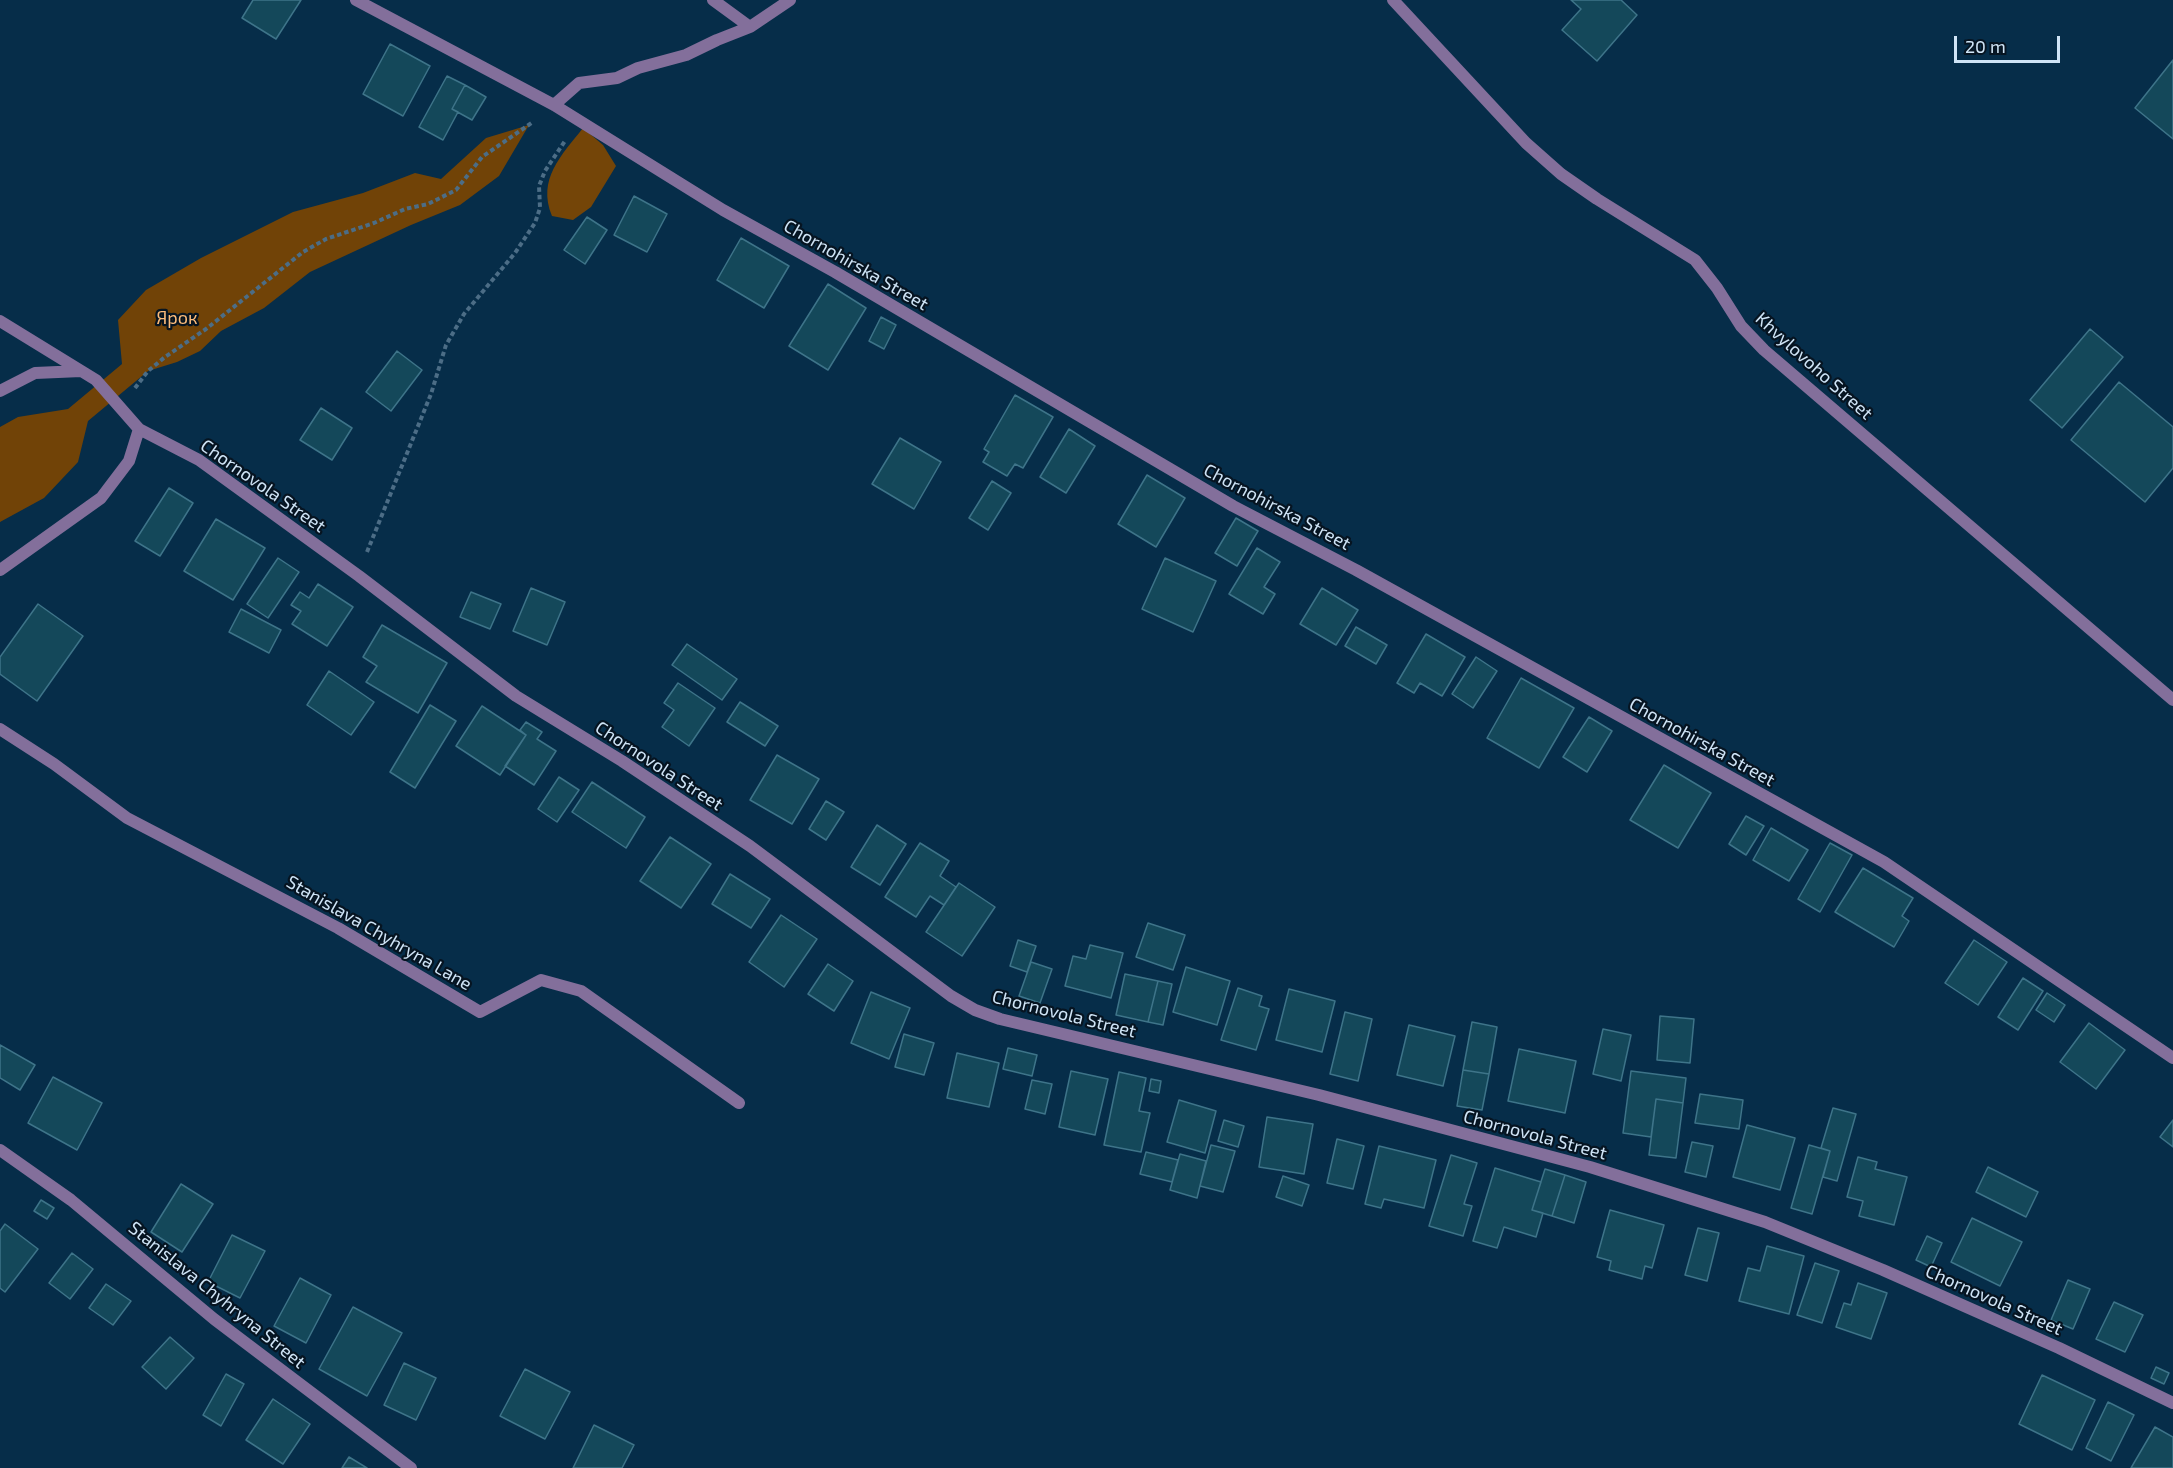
<!DOCTYPE html>
<html>
<head>
<meta charset="utf-8">
<style>
  body { margin:0 }
  #map { position:relative; width:2173px; height:1468px; overflow:hidden; background:#062d49; font-family:"Exo 2",sans-serif }
  canvas { display:block }
  .scale { position:absolute; left:1954px; top:36px; width:106px; height:27px; box-sizing:border-box; border:3px solid #cfe4f6; border-top:0; padding-left:8px; font-size:18px; line-height:21px; white-space:nowrap; color:#cfe4f6; -webkit-text-stroke:4px #061421; paint-order:stroke }
</style>
</head>
<body>
<div id="map">
<canvas width="2173" height="1468"></canvas>
<div class="scale">20 m</div>
</div>
<script>
const ctx = document.querySelector('canvas').getContext('2d');
ctx.lineJoin = 'round';
function fillPath(path, color) { ctx.fillStyle = color; ctx.fill(path, 'evenodd'); }
function stroke(path, color, width, dash) { ctx.strokeStyle = color; ctx.lineWidth = width; ctx.lineCap = dash ? 'butt' : 'round'; ctx.setLineDash(dash || []); ctx.stroke(path); }
function drawText(font, color, halo, rows, align = 'center') {
  ctx.font = font + ' "Exo 2",sans-serif'; ctx.lineWidth = 4.5; ctx.setLineDash([]); ctx.textBaseline = 'middle'; ctx.strokeStyle = halo; ctx.fillStyle = color; for (const [text, x, y, turn = 0] of rows) {
    ctx.save(); ctx.translate(x, y); ctx.rotate((+turn || 0) * Math.PI / 180); ctx.textAlign = isNaN(turn) ? turn : align; if (halo) ctx.strokeText(text, 0, 0); ctx.fillText(text, 0, 0); ctx.restore();
  }
}
fillPath(new Path2D(`
  M583,128L603,145L616,166L591,207L573,220L552,216C537,179 561,156 583,128Z`), '#744508');
fillPath(new Path2D(`
  M529,125L499,176L460,205L411,225L310,272L264,308L221,331L200,351L177,362L148,371L88,421L78,462L44,498L0,522V427L18,417L68,409L122,364L118,320L146,290L201,258L293,212L363,193L415,173L441,179L486,138Z`), '#714307');
const building = new Path2D(`
  M253,0H301L276,39L242,18Z
  M1571,0H1621L1637,15L1597,61L1562,30L1581,9Z
  M390,44L430,66L403,116L363,94Z
  M2173,60V139L2135,108Z
  M447,76L465,85L452,109L458,112L443,140L419,127Z
  M465,85L486,97L472,120L452,109Z
  M634,196L667,214L647,252L614,235Z
  M587,217L607,230L585,264L564,250Z
  M741,238L789,266L764,308L717,280Z
  M828,284L866,308L828,370L789,346Z
  M881,317L896,325L884,349L869,341Z
  M2090,329L2123,357L2062,428L2030,400Z
  M397,351L422,370L391,411L366,392Z
  M2119,382L2173,427V468L2145,502L2071,440Z
  M1015,395L1053,417L1023,468L1015,464L1007,476L983,462L989,452L984,449Z
  M321,408L352,428L332,460L300,440Z
  M1069,429L1095,446L1066,493L1040,477Z
  M900,438L941,462L914,509L872,484Z
  M1147,475L1185,498L1156,547L1118,524Z
  M992,481L1011,493L988,530L969,518Z
  M169,488L193,503L160,556L135,541Z
  M1236,518L1258,531L1237,566L1215,553Z
  M216,519L265,548L233,600L184,571Z
  M1257,548L1280,562L1264,587L1275,594L1263,614L1229,594Z
  M278,558L299,572L268,618L247,604Z
  M1165,558L1216,581L1193,632L1142,609Z
  M318,584L353,607L327,646L292,624L301,611L291,605L300,592L309,598Z
  M531,588L565,602L547,645L513,631Z
  M1322,588L1358,610L1336,645L1300,624Z
  M471,592L501,604L490,629L460,617Z
  M38,604L83,636L37,701L0,674V657Z
  M241,609L281,630L269,653L229,632Z
  M382,625L447,663L418,713L366,682L377,666L363,657Z
  M1356,627L1387,645L1376,664L1345,646Z
  M1426,634L1465,657L1442,696L1420,683L1414,693L1397,683Z
  M687,644L737,679L722,700L672,665Z
  M1476,657L1497,671L1473,708L1452,694Z
  M329,671L374,702L351,735L307,705Z
  M1521,678L1574,708L1539,768L1487,738Z
  M678,683L715,708L689,746L662,727L674,710L664,703Z
  M740,702L778,726L765,746L727,722Z
  M430,705L456,721L415,788L390,772Z
  M482,706L526,735L500,775L456,746Z
  M1589,717L1612,731L1587,772L1563,757Z
  M526,722L542,732L537,739L556,751L534,785L505,766L526,735L520,730Z
  M777,755L819,779L792,824L750,800Z
  M1664,765L1711,793L1678,848L1630,820Z
  M559,777L579,790L557,822L538,809Z
  M592,782L645,817L626,848L572,812Z
  M826,801L844,812L826,840L809,829Z
  M1746,816L1764,826L1746,855L1729,844Z
  M877,825L906,844L880,885L851,867Z
  M1771,828L1808,850L1789,881L1753,860Z
  M670,837L711,864L681,908L640,881Z
  M920,843L949,861L940,876L956,887L944,905L930,896L916,917L885,897Z
  M1830,843L1852,855L1820,912L1798,899Z
  M1863,868L1913,898L1902,916L1909,921L1894,947L1835,912Z
  M730,874L770,899L751,928L712,904Z
  M959,883L995,907L962,956L926,932Z
  M781,915L817,939L784,987L749,962Z
  M1148,923L1185,935L1173,970L1136,957Z
  M1018,940L1036,946L1027,972L1010,966Z
  M1974,940L2007,962L1978,1005L1945,983Z
  M1090,945L1123,953L1111,998L1065,986L1073,956L1086,959Z
  M1031,962L1052,969L1040,1003L1019,996Z
  M828,964L853,981L834,1011L808,994Z
  M1186,967L1230,981L1217,1025L1173,1012Z
  M1125,974L1158,981L1148,1022L1116,1015Z
  M2023,978L2043,991L2018,1030L1998,1017Z
  M1158,981L1172,984L1163,1025L1148,1022Z
  M1238,988L1262,996L1259,1006L1269,1009L1256,1050L1221,1040Z
  M1289,989L1335,1001L1322,1052L1276,1040Z
  M871,992L910,1008L889,1059L851,1043Z
  M2047,993L2065,1005L2054,1022L2036,1010Z
  M1345,1012L1372,1019L1358,1081L1330,1074Z
  M1660,1016L1694,1019L1690,1063L1657,1060Z
  M1472,1022L1497,1027L1489,1074L1463,1070Z
  M2089,1023L2125,1050L2096,1089L2060,1062Z
  M1409,1025L1455,1036L1443,1086L1397,1075Z
  M1603,1029L1631,1035L1621,1081L1593,1074Z
  M904,1034L934,1043L924,1075L895,1067Z
  M0,1045L35,1065L20,1090L0,1078Z
  M1008,1048L1037,1055L1032,1076L1003,1069Z
  M1519,1049L1576,1061L1565,1113L1508,1101Z
  M957,1053L999,1063L989,1107L947,1098Z
  M1463,1070L1489,1074L1482,1110L1457,1106Z
  M1071,1071L1108,1079L1095,1135L1059,1127Z
  M1631,1071L1686,1078L1683,1103L1656,1099L1651,1137L1623,1133Z
  M1119,1072L1146,1078L1139,1111L1150,1113L1141,1152L1104,1145Z
  M53,1077L102,1103L77,1150L28,1123Z
  M1151,1079L1161,1081L1159,1093L1149,1091Z
  M1032,1080L1052,1084L1045,1114L1025,1109Z
  M1700,1094L1743,1100L1739,1129L1695,1123Z
  M1656,1099L1683,1103L1676,1158L1649,1155Z
  M1179,1100L1216,1111L1205,1153L1167,1142Z
  M1833,1108L1856,1114L1837,1181L1823,1177L1830,1151L1821,1148Z
  M1267,1117L1313,1124L1304,1174L1259,1167Z
  M1224,1120L1244,1126L1238,1147L1218,1141Z
  M2173,1120V1147L2160,1137Z
  M1747,1125L1795,1138L1780,1190L1733,1177Z
  M1337,1139L1364,1146L1353,1189L1327,1183Z
  M1692,1142L1713,1146L1706,1177L1685,1172Z
  M1211,1145L1235,1151L1223,1192L1200,1186Z
  M1809,1145L1830,1151L1812,1214L1791,1208Z
  M1379,1146L1436,1160L1424,1208L1384,1199L1381,1208L1365,1204Z
  M1146,1152L1178,1160L1172,1182L1140,1174Z
  M1180,1154L1206,1161L1197,1198L1170,1190Z
  M1451,1155L1477,1163L1464,1204L1472,1206L1463,1236L1429,1226Z
  M1858,1157L1877,1162L1875,1169L1907,1177L1894,1225L1859,1216L1863,1201L1847,1197Z
  M1988,1167L2038,1192L2026,1217L1976,1192Z
  M1495,1168L1541,1182L1532,1210L1543,1213L1536,1237L1504,1227L1497,1248L1473,1241Z
  M1545,1169L1565,1175L1552,1216L1532,1210Z
  M1565,1175L1586,1182L1574,1223L1552,1216Z
  M1283,1176L1309,1185L1302,1206L1276,1197Z
  M181,1184L213,1204L182,1252L151,1232Z
  M41,1200L54,1208L47,1219L34,1211Z
  M1610,1210L1664,1225L1652,1268L1645,1266L1642,1279L1609,1270L1611,1261L1597,1257Z
  M1972,1218L2022,1242L2000,1286L1951,1262Z
  M5,1224L38,1249L5,1292L0,1288V1231Z
  M1698,1228L1719,1233L1707,1281L1685,1275Z
  M232,1235L265,1251L240,1298L208,1282Z
  M1927,1236L1942,1243L1931,1267L1916,1260Z
  M1767,1246L1804,1256L1789,1314L1739,1301L1748,1268L1760,1271Z
  M72,1253L93,1269L70,1299L49,1283Z
  M1815,1263L1839,1271L1822,1323L1797,1315Z
  M300,1278L331,1295L306,1343L274,1326Z
  M2068,1280L2090,1289L2073,1329L2051,1320Z
  M1858,1283L1887,1293L1871,1339L1836,1327L1844,1303L1851,1305Z
  M106,1284L131,1301L113,1325L89,1308Z
  M2114,1302L2143,1315L2125,1352L2096,1339Z
  M353,1307L402,1333L367,1396L319,1369Z
  M170,1337L194,1358L166,1389L142,1367Z
  M404,1363L436,1378L416,1420L384,1405Z
  M2156,1367L2169,1373L2164,1384L2151,1378Z
  M525,1369L570,1392L545,1439L500,1416Z
  M226,1374L244,1384L221,1426L203,1415Z
  M2042,1375L2095,1400L2072,1450L2019,1424Z
  M273,1399L310,1424L283,1464L246,1440Z
  M2108,1402L2134,1415L2111,1461L2086,1448Z
  M594,1425L634,1445L622,1468H573Z
  M2155,1427L2173,1437V1468H2131Z
  M349,1457L367,1468H342Z`);
fillPath(building, '#14485a');
stroke(building, '#3e7489', 1.5);
stroke(new Path2D(`
  M135,388L148,371L165,357L206,329L303,252L326,239L374,223L405,209L428,204L456,190L482,157L533,122
  M367,552L431,394L446,345L464,314L515,253L535,223L540,208L539,186L545,171L565,141`), '#4c6d86', 4, [4.5, 3]);
stroke(new Path2D(`
  M356,0L554,105L723,210L835,272L1233,506L1356,570L1884,862L2173,1058
  M713,0L750,27
  M1393,0L1526,143L1561,174L1597,199L1695,260L1717,288L1741,326L1764,350L2173,700
  M554,105L579,83L617,78L638,68L686,55L717,40L750,27L790,0
  M0,321L96,380L139,429L199,460L359,576L516,696L622,761L750,846L951,996L975,1010L1000,1019L1319,1095L1590,1167L1765,1222L1883,1270L2059,1348L2173,1403
  M0,391L35,373L81,371
  M0,570L101,498L129,461L139,429
  M0,729L54,764L127,818L338,928L480,1012L541,980L581,991L739,1103
  M0,1150L71,1200L214,1319L411,1468`), '#836f9b', 12);
drawText('18px', '#cfe4f6', '#061421', [
  ["Chornohirska Street",856,265,30],
  ["Khvylovoho Street",1814,366,42],
  ["Chornovola Street",263,486,35],
  ["Chornohirska Street",1277,507,28],
  ["Chornohirska Street",1702,742,29],
  ["Chornovola Street",659,766,33],
  ["Stanislava Chyhryna Lane",379,933,30],
  ["Chornovola Street",1064,1014,14],
  ["Chornovola Street",1535,1135,15],
  ["Stanislava Chyhryna Street",217,1295,39],
  ["Chornovola Street",1994,1300,24]
]);
drawText('18px', '#fdbd7c', '#061421', [
  ["Ярок",177,318]
]);
</script>
</body>
</html>
